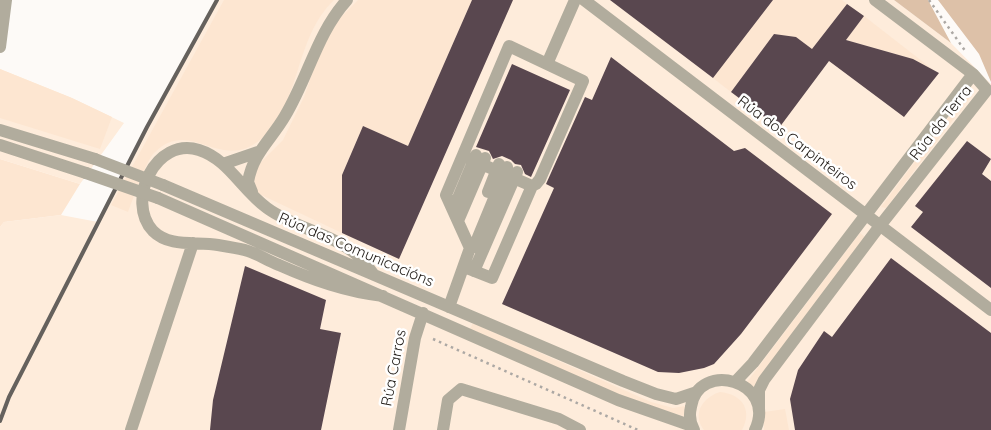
<!DOCTYPE html>
<html>
<head>
<meta charset="utf-8">
<style>
  body { margin:0 }
  canvas { display:block; background:#fdfaf7 }
</style>
</head>
<body>
<canvas width="991" height="430"></canvas>
<script>
const ctx = document.querySelector('canvas').getContext('2d');
ctx.lineJoin = 'round';
function fillPath(path, color) { ctx.fillStyle = color; ctx.fill(path, 'evenodd'); }
function stroke(path, color, width, dash) { ctx.strokeStyle = color; ctx.lineWidth = width; ctx.lineCap = dash ? 'butt' : 'round'; ctx.setLineDash(dash || []); ctx.stroke(path); }
function drawText(font, color, halo, rows, align = 'center') {
  ctx.font = font + ' Quicksand,sans-serif'; ctx.lineWidth = 5; ctx.setLineDash([]); ctx.textBaseline = 'middle'; ctx.strokeStyle = halo; ctx.fillStyle = color; for (const [text, x, y, turn = 0] of rows) {
    ctx.save(); ctx.translate(x, y); ctx.rotate((+turn || 0) * Math.PI / 180); ctx.textAlign = isNaN(turn) ? turn : align; if (halo) ctx.strokeText(text, 0, 0); ctx.fillText(text, 0, 0); ctx.restore();
  }
}
fillPath(new Path2D(`
  M217,0H894L951,43L991,84V430H0V227L4,222L61,215L98,222L147,127Z
  M0,69L72,98L124,123L80,184L0,159Z`), '#feecdb');
fillPath(new Path2D(`
  M224,0H334C293,39 302,105 260,140C219,173 191,116 154,153C146,161 133,199 128,212L111,205Z
  M358,0H472L408,146L363,126L342,175V233L257,193L254,178L259,164L283,140L304,97L319,54L338,20Z
  M773,0H842L847,4L812,49L796,37L774,34L731,92L713,78Z
  M864,16L936,72L913,59L846,40Z
  M0,69L72,98L112,117L100,149L0,118Z
  M968,91L972,95L886,208L881,207Z
  M0,159L80,184L61,215L4,222L0,227Z
  M860,233L865,237L753,388L747,382Z
  M473,323L651,402L673,408L685,406L684,416C610,397 540,359 470,329Z
  M720,392C742,394 753,410 742,430H704C691,413 704,397 720,392Z
  M785,409L789,430H764V412Z`), '#fde6d1');
fillPath(new Path2D(`
  M894,0H928L951,43Z
  M938,0H991V82L979,54Z`), '#ddc1a8');
fillPath(new Path2D(`
  M472,0H513L399,259L342,233V175L363,126L408,146Z
  M610,0H773L713,78Z
  M847,4L864,16L846,40L913,59L939,73L904,117L829,61L779,128L731,92L774,34L796,37L812,49Z
  M611,57L734,151L745,148L832,214L741,334L714,364L704,368L679,373L658,372L502,304L554,188L546,184L585,97L592,100Z
  M512,64L570,90L531,177L525,174L521,165L515,164L511,160L502,156L493,159L489,151L476,147Z
  M967,141L991,159L982,174L991,181V288L911,227L923,212L915,206Z
  M891,258L991,333V430H795L790,399L798,370L824,331L832,337Z
  M245,266L326,300L320,329L341,333L321,430H210L213,400Z`), '#59474f');
stroke(new Path2D(`
  M929,0L966,52
  M433,339L638,430`), '#aca8a4', 2.5, [2.5, 4]);
stroke(new Path2D(`
  M584,0L991,310
  M0,47L6,0
  M547,64L575,0
  M0,130L95,159
  M0,145L86,173
  M463,156L532,186
  M223,164L258,152
  M163,185L623,381L656,394L676,399L697,392
  M252,192L248,182C253,153 271,140 285,116C308,78 317,33 347,0
  M488,192L499,164
  M158,198L618,400L692,426
  M453,210L476,155
  M458,221L485,158
  M470,248L474,247L507,167
  M474,271L517,172
  M374,275C369,268 363,260 357,255C331,233 294,228 267,208C242,190 228,159 199,150C156,136 125,201 153,231C170,248 197,241 218,245C228,247 238,248 248,251C258,254 268,261 279,265C313,280 346,292 383,296
  M449,307L470,248L446,195L509,46L583,81L540,179L536,184L532,186L492,278L464,267
  M736,381L753,363L973,74
  M759,411V390L764,380L879,227L987,90L973,74L875,0
  M131,430L193,243
  M399,430L415,338L423,313
  M443,430L448,400L461,389L559,419L580,430
  M694,430C690,423 689,415 691,407C698,359 778,381 755,430`), '#b1ac9d', 12);
stroke(new Path2D(`
  M0,421L9,397L147,127L217,0`), '#65615d', 4);
stroke(new Path2D(`
  M95,159L163,185
  M86,173L158,198`), '#b1ac9d', 12);
drawText('15px', '#1d1813', '#fff', [
  ["Rúa da Terra",941,123,-52],
  ["Rúa dos Carpinteiros",797,143,37],
  ["Rúa das Comunicacións",356,250,23],
  ["Rúa Carros",394,368,-79]
]);
</script>
</body>
</html>
